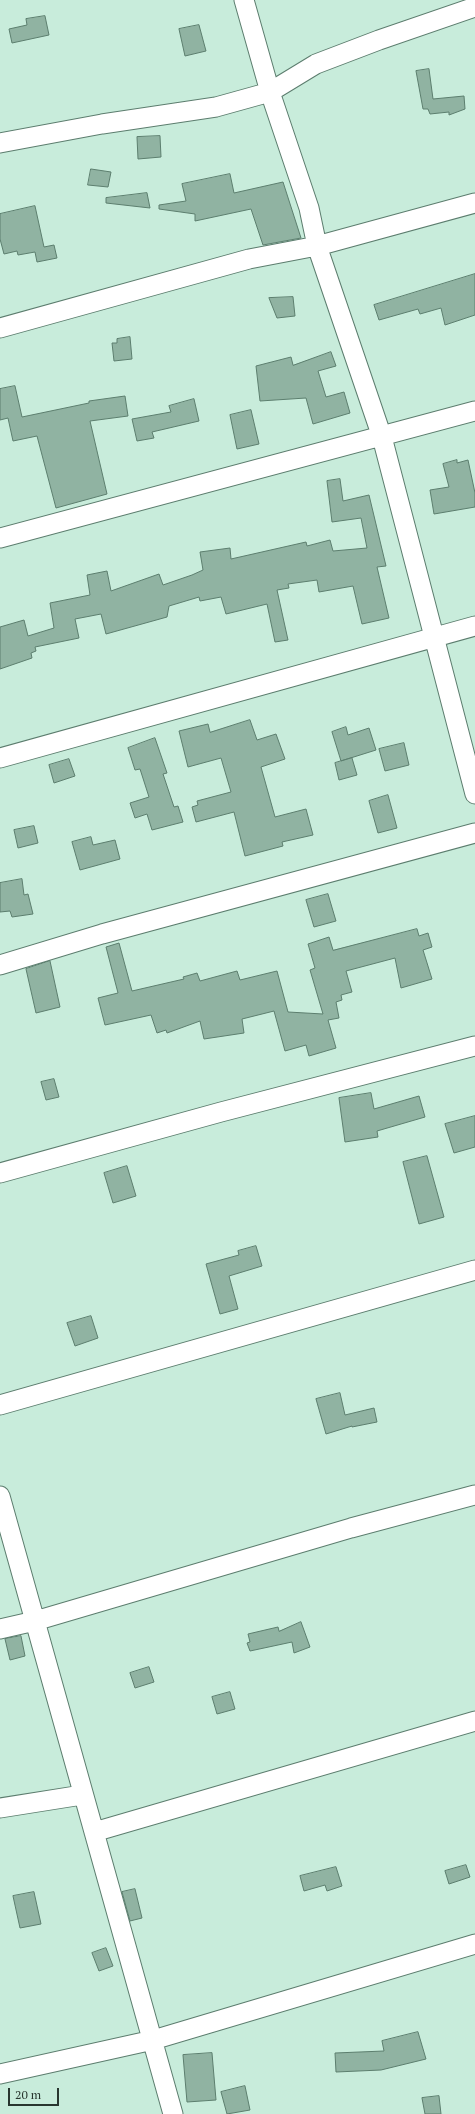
<!DOCTYPE html>
<html>
<head>
<meta charset="utf-8">
<style>
  body { margin:0 }
  #map { position:relative; width:475px; height:2114px; overflow:hidden; background:#c8ecdb; font-family:"PT Serif",serif }
  canvas { display:block }
  .scale { position:absolute; left:8px; top:2088px; width:51px; height:18px; box-sizing:border-box; border:2px solid #28362f; border-top:0; padding-left:5px; font-size:12px; line-height:14px; white-space:nowrap; color:#28362f; -webkit-text-stroke:3px #c8ecdb; paint-order:stroke }
</style>
</head>
<body>
<div id="map">
<canvas width="475" height="2114"></canvas>
<div class="scale">20 m</div>
</div>
<script>
const ctx = document.querySelector('canvas').getContext('2d');
ctx.lineJoin = 'round';
function fillPath(path, color) { ctx.fillStyle = color; ctx.fill(path, 'evenodd'); }
function stroke(path, color, width, dash) { ctx.strokeStyle = color; ctx.lineWidth = width; ctx.lineCap = dash ? 'butt' : 'round'; ctx.setLineDash(dash || []); ctx.stroke(path); }
const building = new Path2D(`
  M45,16L49,35L12,43L9,29L27,25L26,19Z
  M199,25L206,51L185,56L179,29Z
  M429,69L433,99L464,96L465,109L449,115V112L430,114L428,109H423L416,71Z
  M160,136L161,157L138,159L137,137Z
  M91,169L111,172L108,187L88,185Z
  M230,174L234,193L283,182L301,238L263,245L251,209L195,221V214L159,209V205L186,201L182,184Z
  M147,193L150,208L106,203V198Z
  M35,206L44,247L54,245L57,258L37,262L35,252L18,255L17,251L4,254L0,239V214Z
  M475,274V315L445,325L441,308L420,314L418,309L379,320L374,305Z
  M293,297L295,316L277,318L269,298Z
  M130,337L132,359L114,361L112,343H117V339Z
  M331,352L336,366L318,371L326,397L344,392L350,413L313,424L306,398L260,401L256,366L291,357L293,365Z
  M15,386L22,417L89,403V401L125,396L128,416L90,421L107,494L56,508L37,436L13,441L8,418L0,420V389Z
  M194,399L199,421L152,432L154,438L137,441L132,419L171,412L169,406Z
  M251,410L259,444L237,449L230,415Z
  M457,460V463L468,460L475,493V507L434,514L430,490L449,487L443,464Z
  M340,479L343,501L369,495L386,566L377,567L389,618L362,624L353,586L319,592L317,580L288,584L289,588L277,590L288,640L275,642L267,604L226,614L221,597L200,601L199,597L169,606L167,617L106,634L101,614L75,619L79,638L35,647L36,651L31,653L32,658L0,669V627L24,620L28,636L54,628L50,603L90,595L87,575L107,571L111,591L159,574L163,585L192,575L203,570L200,552L230,548L231,559L306,542L307,546L330,540L333,551L367,548L361,518L332,522L327,481Z
  M250,720L257,740L276,734L285,759L261,767L275,817L306,809L313,835L282,842L283,846L245,856L234,812L196,822L192,807L198,805L197,801L231,792L221,758L188,767L179,731L208,724L210,732Z
  M346,727L348,735L369,728L376,750L341,761L332,732Z
  M155,738L167,773L163,774L174,807L178,806L183,822L152,830L147,814L135,818L130,803L149,797L140,769L135,770L128,748Z
  M404,743L409,765L385,771L379,749Z
  M352,758L357,775L339,780L335,763Z
  M69,759L75,776L54,783L49,765Z
  M388,795L397,828L378,833L369,801Z
  M34,826L38,843L18,848L14,830Z
  M91,837L93,845L115,840L120,859L80,870L72,842Z
  M22,879L24,895L28,894L33,914L12,917L10,911L0,912V883Z
  M328,894L336,921L314,927L306,900Z
  M417,929L419,936L428,933L432,947L423,950L432,979L401,988L395,958L346,971L352,992L341,995L342,1000L336,1002L339,1018L328,1020L336,1048L309,1056L306,1045L285,1051L274,1011L242,1019L244,1033L204,1039L200,1021L167,1033L166,1030L157,1033L151,1015L105,1025L98,998L118,993L106,947L119,943L132,991L184,979L183,977L197,973L200,981L237,971L240,980L277,971L288,1012L323,1014L310,970L315,968L308,944L329,937L333,950Z
  M50,961L60,1007L36,1013L26,969Z
  M54,1079L59,1097L46,1100L41,1082Z
  M371,1093L374,1109L419,1096L425,1117L377,1131L378,1137L345,1142L339,1098Z
  M475,1116V1147L454,1153L445,1124Z
  M427,1156L444,1217L419,1224L403,1162Z
  M127,1166L136,1196L113,1203L104,1173Z
  M256,1246L262,1266L229,1276L238,1309L220,1314L206,1264L239,1255L238,1251Z
  M91,1316L98,1338L75,1346L67,1323Z
  M340,1393L345,1415L374,1408L377,1422L352,1427V1426L326,1434L316,1399Z
  M301,1622L310,1647L294,1653L292,1642L250,1651L247,1643L250,1642L248,1634L278,1627L279,1631Z
  M21,1636L25,1656L10,1660L5,1639Z
  M149,1667L154,1682L135,1688L130,1673Z
  M230,1692L235,1709L217,1714L212,1697Z
  M466,1865L470,1877L449,1884L445,1871Z
  M336,1867L342,1886L327,1891L325,1885L304,1891L300,1876Z
  M135,1889L142,1918L130,1921L122,1892Z
  M34,1892L41,1924L20,1928L13,1896Z
  M106,1948L113,1966L99,1971L92,1953Z
  M418,2032L426,2059L381,2070L336,2072L335,2053L384,2051L382,2041Z
  M212,2053L216,2100L187,2102L183,2055Z
  M245,2086L250,2110L227,2114L221,2092Z
  M439,2096L441,2114H425L422,2098Z`);
fillPath(building, '#90b3a2');
stroke(building, '#5c7e6e', 1);
const minor = new Path2D(`
  M244,0L270,92L309,208L317,246L382,437L475,794
  M0,143L102,124L216,107L270,92L316,64L379,40L475,7
  M0,328L249,259L317,246L475,203
  M0,538L475,411
  M0,758L475,626
  M0,965L102,934L475,833
  M0,1173L221,1112L475,1046
  M0,1405L475,1270
  M0,1496L173,2114
  M0,1629L35,1621L351,1528L475,1495
  M0,1808L82,1795
  M94,1832L475,1721
  M0,2074L153,2040L475,1944`);
stroke(minor, '#5c7d6e', 21);
stroke(minor, '#fff', 19);
</script>
</body>
</html>
